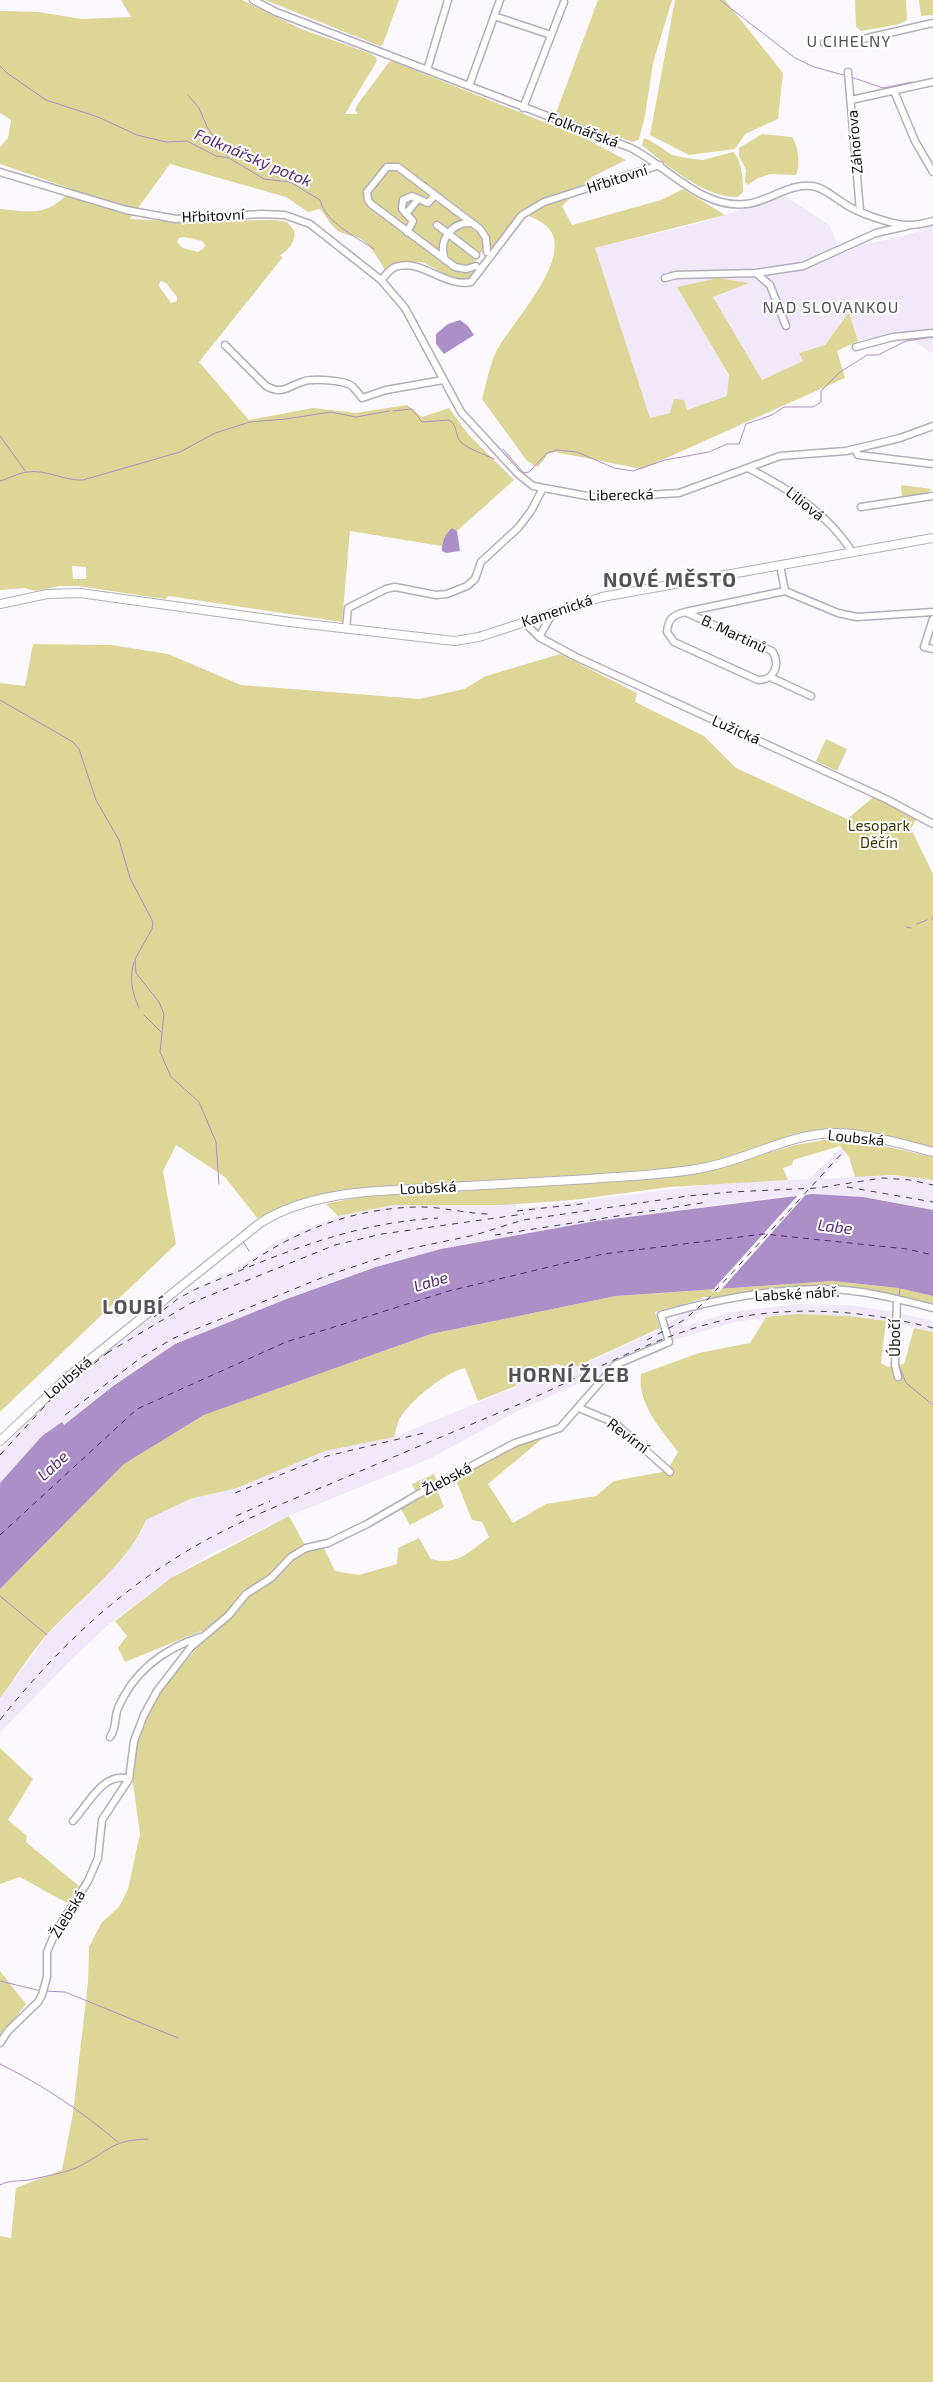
<!DOCTYPE html>
<html>
<head>
<meta charset="utf-8">
<style>
  body { margin:0 }
  canvas { display:block; background:#fbf8fe }
</style>
</head>
<body>
<canvas width="933" height="2382"></canvas>
<script>
const ctx = document.querySelector('canvas').getContext('2d');
ctx.lineJoin = 'round';
function fillPath(path, color) { ctx.fillStyle = color; ctx.fill(path, 'evenodd'); }
function stroke(path, color, width, dash) { ctx.strokeStyle = color; ctx.lineWidth = width; ctx.lineCap = dash ? 'butt' : 'round'; ctx.setLineDash(dash || []); ctx.stroke(path); }
function drawText(font, color, halo, rows, align = 'center') {
  ctx.font = font + ' "Exo 2",sans-serif'; ctx.lineWidth = 4; ctx.setLineDash([]); ctx.textBaseline = 'middle'; ctx.strokeStyle = halo; ctx.fillStyle = color; for (const [text, x, y, turn = 0] of rows) {
    ctx.save(); ctx.translate(x, y); ctx.rotate((+turn || 0) * Math.PI / 180); ctx.textAlign = isNaN(turn) ? turn : align; if (halo) ctx.strokeText(text, 0, 0); ctx.fillText(text, 0, 0); ctx.restore();
  }
}
fillPath(new Path2D(`
  M785,196L829,225L842,254L859,246L910,234L933,226V354L903,334L858,341L849,312L825,345L800,352L804,361L762,380L713,297L748,283L718,278L677,287L729,375L727,396L712,403L650,418L594,248L696,224Z
  M842,1147L846,1153L822,1179L894,1175L933,1180V1210L863,1197L796,1195L596,1221L410,1257L345,1277L175,1344L113,1385L64,1425L62,1423L42,1436L0,1483V1450L57,1391L177,1297L234,1270L280,1239L338,1216L393,1205L515,1204L517,1209L715,1184L809,1179Z
  M797,1304L849,1305L888,1311L933,1321V1332L866,1317L797,1314L734,1322L674,1340L518,1411L429,1459L289,1516L211,1554L171,1578L109,1624L70,1661L0,1733V1698L50,1632L103,1580L142,1531L146,1520L190,1499L237,1488L325,1451L394,1437L516,1387L514,1379L556,1364L568,1371L655,1332L692,1308L708,1306L679,1327L732,1312Z`), '#f1e9fa');
fillPath(new Path2D(`
  M121,0H242L301,29L369,53L376,57L377,61L345,114H358L355,110L357,105L389,62L392,61L584,138L626,160L592,177L562,206L572,225L661,200L683,189L725,215L595,248L650,418L670,413L674,399L684,400L687,410L727,396L729,375L677,287L718,278L749,283L713,297L762,380L803,361L799,353L825,345L849,312L858,341L837,351L845,378L642,469L555,452L548,454L538,467L527,461L482,399C486,385 489,368 495,354C509,325 568,266 552,233C546,222 532,217 521,213L492,251L486,250L478,254L474,266L478,272L470,280L460,282L423,262L396,263L385,271C381,261 368,242 359,238C351,235 344,235 337,230C331,226 326,215 320,209L308,212L286,197L170,164L130,219L166,221L275,220L287,222L294,230C297,242 287,251 279,256L283,257L199,362L249,420L313,408L356,413L407,405L422,417L449,408L468,434L514,480L457,531L452,528L448,531L441,546L350,531L342,622L169,596L165,599L78,586H60L35,591L24,588L0,590V209C33,212 48,217 72,189L0,164V147L8,138L11,120L0,113V11L39,12L81,19L131,17ZM184,237L202,241L206,246L198,252L183,248L177,242L179,238ZM160,281L166,283L177,297V301L171,303L159,286ZM72,566L86,567V579H73Z
  M265,0H399L383,44L380,46Z
  M598,0H672L653,63L645,116L639,139L633,142L570,121L556,113Z
  M675,0H725L783,73L778,119L745,134L735,149L689,155L650,135Z
  M855,0H906L907,20L900,24L861,31L856,27Z
  M919,0H933V15L921,16Z
  M762,134L792,137C798,145 801,166 796,175L771,174L758,178L748,185L745,182L746,170L739,156V148Z
  M644,138L651,141L672,155L686,158L703,160L733,152C742,159 743,181 743,192L738,197C707,199 664,164 642,145Z
  M901,485L932,489L925,495L902,497Z
  M33,644L112,645L168,654L241,685L420,699L464,689L486,676L560,654L637,693L635,702L704,736L736,768L847,819L876,795L917,817L911,829L933,874V1147L865,1131L841,1129L821,1130L793,1134L735,1156L703,1165L626,1173L375,1187L298,1201L257,1218L225,1177L176,1145L163,1171L176,1244L0,1412V683L25,686Z
  M826,739L847,749L837,771L816,761Z
  M843,1137L933,1157V1180L894,1175L855,1177L849,1157L840,1146L793,1160L792,1165L783,1168L788,1180L670,1187L573,1200L502,1205H393L338,1216L326,1204L373,1194L622,1180L703,1172L795,1145Z
  M833,1281L898,1288L933,1296V1305C865,1283 789,1284 719,1297H702V1299L655,1312L660,1328L573,1368L556,1364L514,1379L516,1386L478,1401L465,1368C444,1373 411,1400 400,1418C397,1423 396,1431 394,1437L325,1451L237,1488L190,1499L146,1520C130,1560 81,1599 51,1630C32,1650 17,1676 0,1698V1589L124,1464L204,1415L431,1334L616,1296Z
  M797,1314L849,1316L886,1321L881,1363L888,1367L904,1364L914,1328L933,1332V2382H0V2236L11,2238L16,2188L62,2170L73,2113L88,1982L89,1947L102,1922L119,1907L128,1889L140,1834L131,1769L134,1741L158,1693L206,1638L201,1631L125,1662L118,1648L127,1636L115,1621L171,1578L289,1516L307,1549L323,1546L335,1571L359,1575L397,1564L398,1548L419,1538L431,1559C458,1566 469,1552 489,1537L482,1522L472,1520L456,1480L437,1489L444,1507L410,1525L399,1506L417,1495L412,1484L434,1474L438,1483L501,1450L549,1433L488,1484L513,1523L546,1504L596,1496L614,1481L667,1471L678,1452C661,1429 637,1404 641,1374L699,1353L750,1343L766,1317Z
  M0,1748L33,1779L8,1820L27,1836L26,1842L79,1886L67,1903L20,1877L0,1884Z
  M0,1971L26,2004L0,2038Z`), '#ded696');
fillPath(new Path2D(`
  M460,320L468,326L474,335L444,354L436,344V334L448,324Z
  M452,528L457,531L460,551L446,553L442,551C441,543 446,532 452,528Z
  M812,1194L863,1197L933,1210V1296L898,1288L833,1281L616,1296L431,1334L204,1415L124,1464L0,1589V1483L42,1436L62,1422L64,1425L113,1386L175,1344L284,1300L376,1267L441,1249L596,1221Z`), '#ad8fc7');
fillPath(new Path2D(`
  M801,1192H808L719,1292H711Z`), '#fbf8fe');
stroke(new Path2D(`
  M720,0L795,58L814,67L847,76
  M0,66L7,73L46,100L98,117L137,135L166,142L187,141L216,156L229,158L264,179L290,182L320,200C325,222 356,237 374,249
  M851,77L883,88L912,82
  M188,95L199,108L207,127L228,157
  M393,411L412,409L422,422L449,420C459,426 454,437 462,443C470,450 484,454 494,459
  M0,436L26,472
  M503,449L524,473L529,472L547,453L557,450L577,452L614,468L633,471L665,460L709,452L727,444H739L746,424L772,415L784,407H813L821,402V391L840,372L867,355H878L906,341L933,337
  M0,481C8,479 18,473 27,472C46,469 64,481 83,480L180,452L215,433L250,422L286,419L331,412L356,417L389,411
  M0,700L73,742L79,749L96,800L119,840L130,878L153,922L152,929L135,959L136,973L159,1002L164,1014L160,1052L171,1077L199,1102L216,1142L219,1184
  M932,920L933,917
  M917,924L927,920
  M906,927L911,928
  M134,962C129,979 132,992 139,1008
  M144,1015L161,1032
  M242,1240L249,1251
  M899,1297L900,1288
  M898,1363L906,1383L933,1405
  M0,1596L47,1635
  M0,1981L41,1991
  M45,1991L65,1992L178,2038
  M0,2064C43,2085 81,2111 118,2142
  M0,2185C10,2179 23,2182 34,2179C50,2175 67,2173 82,2165C110,2150 112,2140 148,2139`), '#ad8fc7', 1);
stroke(new Path2D(`
  M0,1535L137,1409L286,1342L449,1291L603,1254L764,1234L907,1249L933,1255`), '#51296d', 1, [6, 5]);
const minor = new Path2D(`
  M253,0L276,12L631,148C667,166 701,209 746,204C768,202 789,183 812,186C823,187 835,198 845,204C858,213 895,226 910,225C918,225 926,223 933,221
  M494,16L551,35
  M824,43L863,39L933,23
  M427,70L448,0
  M848,72L860,211
  M469,86L500,0
  M894,91L915,141L933,172
  M851,100L933,82
  M523,108L564,2
  M0,172L126,210L176,219L262,214L285,215L310,224L381,280L405,308L461,412L518,474L533,486L598,498L679,493L780,456L846,451L900,438L933,426
  M406,214L418,199
  M437,225L476,255
  M407,232L413,221L402,209L403,200L412,196L428,203L435,195
  M445,260C438,241 451,222 471,223
  M476,266L466,269L455,267L371,204L368,200L367,192L387,167H398L480,229L486,238L487,252
  M756,273L770,285L786,326
  M665,278L676,275L756,273L803,266L876,233L907,226
  M381,280C385,276 390,269 395,267C422,258 445,288 471,282L522,215L544,202L660,165
  M225,345L266,386C282,395 287,387 302,382C311,378 344,380 352,386C355,389 359,394 362,398L386,390L443,380
  M856,347L893,337L933,333
  M855,449L858,455L933,464
  M748,468C787,488 828,513 852,552
  M861,507L933,496
  M780,565L785,591L838,613L857,617L933,612
  M685,612L772,651C781,664 774,681 758,680L674,642L667,632C668,619 673,615 685,612L785,591
  M933,619L924,647L933,649
  M524,622L539,637L576,657L886,799L933,824
  M346,629L348,608L386,589L395,587L436,595L447,594L467,586L475,579L481,562L518,528L531,511L543,488
  M539,637L553,612
  M770,677L811,696
  M897,1299L895,1365L898,1377
  M579,1408L615,1423L670,1472
  M110,1737C117,1728 114,1718 118,1708C134,1671 164,1649 200,1637
  M73,1821C88,1805 103,1771 129,1779
  M0,2043L8,2031L38,2002L42,1995L47,1977V1952L55,1933L88,1881L98,1858L102,1820L129,1779L134,1741L144,1715L157,1691L191,1647L229,1615L246,1594L271,1578L291,1557L306,1548L328,1543L367,1524L417,1495L515,1443L560,1428L615,1365L669,1342L661,1315C713,1300 770,1289 824,1289C860,1289 898,1299 933,1308`);
const major = new Path2D(`
  M0,604L47,594L80,593L290,622L454,641L479,637L602,597L933,538
  M0,1441L68,1377L260,1223C310,1191 375,1191 432,1188C485,1185 537,1182 590,1179C628,1176 669,1175 707,1167C751,1158 790,1133 837,1133C870,1134 902,1144 933,1152`);
stroke(minor, '#b3aeb8', 9);
stroke(major, '#b3aeb8', 10);
stroke(minor, '#fff', 6);
stroke(major, '#fff', 8);
stroke(new Path2D(`
  M847,1187L933,1202
  M517,1211L589,1203
  M495,1235L708,1202
  M243,1268C294,1230 358,1207 421,1207C444,1207 467,1214 490,1214
  M154,1317L179,1298L196,1289C277,1255 349,1223 438,1218
  M647,1340L684,1320L707,1300L844,1151
  M107,1353L191,1303L335,1245L382,1234L524,1214
  M65,1415L142,1357L174,1338L326,1276L403,1250L475,1235L523,1220L688,1196L731,1192L817,1188L883,1178L910,1180L933,1185
  M0,1455L55,1395L112,1349
  M235,1493L327,1456L424,1433
  M236,1516L270,1501
  M0,1720C53,1653 113,1595 187,1551C232,1524 281,1504 330,1484C391,1458 453,1432 515,1406C589,1374 664,1329 745,1316C810,1306 870,1312 933,1328`), '#3f3d41', 1, [6, 6]);
drawText('15px', '#0f0e11', '#fff', [
  ["Folknářská",583,130,21],
  ["Záhořova",855,142,-95],
  ["Hřbitovní",617,179,-18],
  ["Hřbitovní",213,216,-3],
  ["Liberecká",621,495,-1],
  ["Liliová",805,504,39],
  ["Kamenická",557,611,-18],
  ["B. Martinů",734,634,25],
  ["Lužická",736,730,24],
  ["Loubská",856,1138,6],
  ["Loubská",428,1188,-3],
  ["Labské nábř.",797,1294,-3],
  ["Úbočí",895,1338,-90],
  ["Loubská",68,1378,-40],
  ["Revírní",628,1436,37],
  ["Žlebská",447,1479,-28],
  ["Žlebská",68,1914,-59]
]);
drawText('15px', '#3f3901', '#fff', [
  ["Lesopark",879,826],
  ["Děčín",879,843]
]);
ctx.letterSpacing = '1px';
drawText('16px', '#555159', '#fff', [
  ["U CIHELNY",849,42],
  ["NAD SLOVANKOU",831,308]
]);
ctx.letterSpacing = '0px';
drawText('italic 16px', '#51296d', '#fff', [
  ["Folknářský potok",253,158,23],
  ["Labe",835,1227,7],
  ["Labe",431,1282,-17],
  ["Labe",53,1466,-43]
]);
ctx.letterSpacing = '1px';
drawText('bold 20px', '#555159', '#fff', [
  ["NOVÉ MĚSTO",670,580],
  ["LOUBÍ",133,1307],
  ["HORNÍ ŽLEB",569,1375]
]);
ctx.letterSpacing = '0px';
</script>
</body>
</html>
